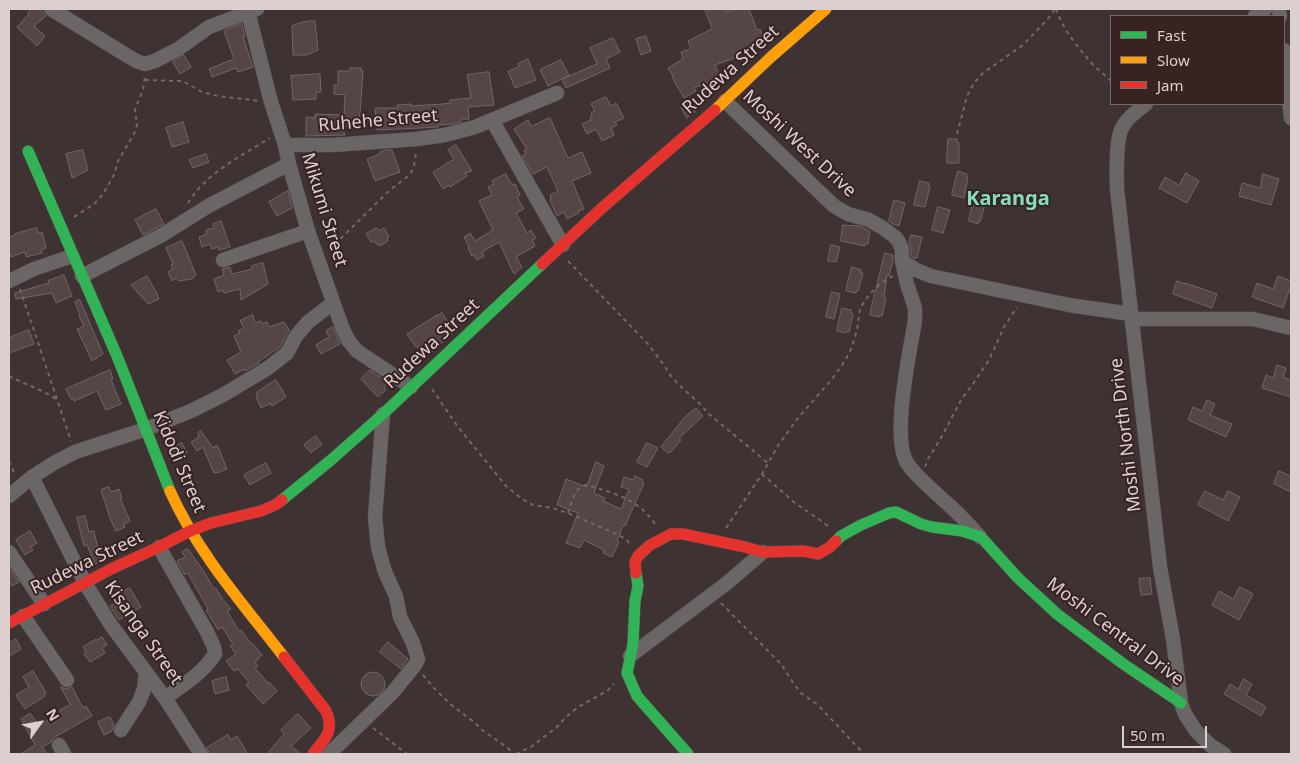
<!DOCTYPE html>
<html>
<head>
<meta charset="utf-8">
<style>
  body { margin:0 }
  #map { position:relative; width:1300px; height:763px; overflow:hidden; background:#3e3232; font-family:"Noto Sans",sans-serif }
  canvas { display:block }
  .frame { position:absolute; inset:0; border:10px solid #decfcf; pointer-events:none }
  .legend { position:absolute; left:1110px; top:15px; width:175px; height:90px; box-sizing:border-box; background:#382323; border:1px solid #7a6868; margin:0; padding:6px 9px; list-style:none; font-size:15px; color:#decfcf }
  .legend li { display:flex; align-items:center; gap:10px; height:25px }
  .legend b { width:25px; border:1px solid #7a6868 }
  .north { position:absolute; left:15px; top:698px; width:50px; height:50px; -webkit-text-stroke:4px #382323; paint-order:stroke; rotate:58deg; font-size:14px; font-weight:700; line-height:20px; text-align:center; color:#decfcf }
  .north::after { content:''; display:block; margin:auto; width:18px; height:22px; background:#decfcf; clip-path:polygon(50% 0,100% 100%,50% 72%,0 100%) }
  .scale { position:absolute; left:1122px; top:726px; width:85px; height:22px; box-sizing:border-box; border:2px solid #decfcf; border-top:0; padding-left:6px; font-size:15px; line-height:18px; white-space:nowrap; color:#decfcf; -webkit-text-stroke:4px #382323; paint-order:stroke }
</style>
</head>
<body>
<div id="map">
<canvas width="1300" height="763"></canvas>
<div class="frame"></div>
<ul class="legend">
<li><b style="height:6px;background:#30b455"></b>Fast</li>
<li><b style="height:6px;background:#ff9f0a"></b>Slow</li>
<li><b style="height:6px;background:#e5322d"></b>Jam</li>
</ul>
<div class="north">N</div>
<div class="scale">50 m</div>
</div>
<script>
const ctx = document.querySelector('canvas').getContext('2d');
ctx.lineJoin = 'round';
function fillPath(path, color) { ctx.fillStyle = color; ctx.fill(path, 'evenodd'); }
function stroke(path, color, width, dash) { ctx.strokeStyle = color; ctx.lineWidth = width; ctx.lineCap = dash ? 'butt' : 'round'; ctx.setLineDash(dash || []); ctx.stroke(path); }
function drawText(font, color, halo, rows, align = 'center') {
  ctx.font = font + ' "Noto Sans",sans-serif'; ctx.lineWidth = 4; ctx.setLineDash([]); ctx.textBaseline = 'middle'; ctx.strokeStyle = halo; ctx.fillStyle = color; for (const [text, x, y, turn = 0] of rows) {
    ctx.save(); ctx.translate(x, y); ctx.rotate((+turn || 0) * Math.PI / 180); ctx.textAlign = isNaN(turn) ? turn : align; if (halo) ctx.strokeText(text, 0, 0); ctx.fillText(text, 0, 0); ctx.restore();
  }
}
const building = new Path2D(`
  M32,9H40L46,16L34,26L45,36L37,46L17,27L29,14L28,13Z
  M705,9H726L727,12L735,9H749L757,30L760,29L764,39L762,40L761,43L742,50L743,53L737,55V57L715,65L720,77L694,88L696,91L684,98L672,77L673,76L668,68L683,59L681,52L691,49L688,41L712,29Z
  M315,21L318,50L306,55H293L292,26L302,22Z
  M242,24L245,37H243L253,67L238,72L236,68L212,77L209,69L234,59L224,31Z
  M646,36L651,51L641,55L636,39Z
  M613,38L620,52L606,59L610,68L566,88L562,79L597,64L590,48Z
  M184,55L191,67L180,74L173,62Z
  M528,59L536,80L515,88L508,71L519,67L518,64Z
  M561,60L569,75L548,86L540,70Z
  M350,68H361V71H363L359,128L342,126L345,135L306,136V117L315,118V114L344,115L345,95L334,94V85H338V71H350Z
  M489,72L494,105L468,107L469,119H461V122L454,124L438,125V127L420,128L377,130L375,108H398L397,105L411,104V106L443,104L450,103V100L471,98L467,75Z
  M320,74L321,92H316V99L293,100L291,76Z
  M606,97L611,106L616,103L624,118L615,122L617,125L611,128L614,135L602,141L596,129L587,134L582,124L591,120L590,117L592,115L591,113L595,111L591,104Z
  M692,101L697,110L687,118L681,108Z
  M550,118L568,158L582,152L591,173L572,181L584,209L578,211L579,213L567,219L564,212L557,216L550,200H551L550,195L558,191L547,167L533,174L522,156L526,154L524,150L527,149L514,129L528,120L531,126Z
  M183,122L189,142L172,147L166,128Z
  M948,139H957V142L959,143V163H947Z
  M456,145L472,171L465,173L467,176L450,187L449,185L443,189L433,172L454,159L448,150Z
  M83,150L88,170L72,178L66,154Z
  M386,150H392L400,172L375,181L367,159L380,154V152Z
  M206,154L209,162L193,168L189,160Z
  M958,171L967,174L966,177H968L964,198L952,195Z
  M1186,173L1199,181L1187,203L1159,188L1165,177L1179,185Z
  M506,174L510,182H511L513,185L515,184L520,195L517,197L524,209L516,213L527,233L531,230L536,238L532,240L535,246L516,257L522,267L514,274L499,242L482,252L484,256L477,260L474,255L472,256L468,248L469,247L464,237L470,233L475,241L493,230L479,201L492,195L488,187L494,184L492,181Z
  M1263,174L1279,179L1271,205L1239,196L1242,183L1260,188Z
  M920,181L929,183L928,186L930,187L925,207L914,205Z
  M288,191L292,208L277,216L269,202Z
  M974,198L983,200V203L985,204L980,222L978,221V224L969,221Z
  M894,200L905,203L899,226L893,224L889,221Z
  M938,207L950,210L943,233L932,230Z
  M156,209L164,224L143,235L135,220Z
  M221,221L230,247L219,250L218,247L212,249L210,244L202,247L199,237L207,234L206,230L214,228L213,224Z
  M843,225L859,226L870,231L868,244L865,243V246L841,241Z
  M37,228L38,233L42,232L46,248L41,250L42,253L26,257L25,252L11,257L9,250V237L15,235V234Z
  M377,228L379,231L384,228L389,237L387,238L388,241L380,246L379,243L377,245L374,241L371,242L366,234Z
  M911,235L922,237L917,258H915V259L911,256V250L909,243Z
  M182,241L196,275L192,279L179,281L177,278L172,281L168,272L173,269L171,265L173,264L166,248Z
  M831,245L840,247L836,262L828,261Z
  M885,253L893,255V260L889,276L887,275L884,297L886,298L882,316L880,315L879,317L870,315Z
  M263,263L268,284L241,300L240,289L224,293L223,290L218,292L214,279L224,275L222,269L230,267L232,274L252,269V266Z
  M852,267L861,270L860,273H863L858,291H856V293L846,291Z
  M64,275L72,296L56,303L52,293L16,299L15,293L49,283L48,281Z
  M147,276L155,290L159,299L148,304L131,285Z
  M1278,276L1291,281V286L1283,308L1252,297L1257,283L1273,289Z
  M1177,281L1185,284V283L1217,294L1212,308L1173,294Z
  M832,292L840,294L834,319L826,317Z
  M80,300L103,354L92,361L77,329L84,326L79,316L80,315L75,302Z
  M842,308L851,310V313L853,314L849,332L847,331L846,333L837,331Z
  M442,313L454,331L432,352L430,350L423,355L417,346L416,347L407,334L437,315V316Z
  M253,315L255,323L261,321L262,324L267,322L269,327L284,322L289,330L280,347L258,362L259,363L245,371L244,369L235,374L227,360L241,352L234,336L240,333L238,331L244,328L240,321Z
  M333,327L340,344L321,354L316,345L329,337L326,331Z
  M29,330L34,344L9,353V338Z
  M1277,365L1286,368L1283,377L1291,380V397L1262,388L1266,375L1273,378Z
  M110,370L113,379L111,380L121,404L106,410L97,391L74,401L73,398L71,399L66,389Z
  M370,370L388,383L384,387L386,390L378,397L361,379Z
  M276,380L286,397L272,406L271,403L261,408L256,397L258,396L256,393Z
  M1207,400L1215,404L1210,415L1232,424L1226,437L1188,420L1193,407L1202,411Z
  M696,408L703,416L679,438L681,440L671,452H670L668,453L661,447L684,418Z
  M201,431L213,448L217,445L227,469L217,473L216,472L214,473L203,447L197,451L191,442L199,437L198,433Z
  M316,436L322,444L311,453L304,445Z
  M182,443L187,453L174,459L169,450Z
  M647,443L658,448L647,467L637,462Z
  M596,462L604,466L594,493L605,498L603,501L621,509L629,489L621,487L624,477L633,480L635,476L643,480L642,482L644,483L625,526L623,525L617,541L619,542L612,557L603,553L604,550L584,540L580,548L566,543L578,513L557,505L566,479L586,487Z
  M266,463L271,473L250,485L244,475Z
  M1279,471L1291,476V492L1274,484Z
  M109,487L111,492L119,489L122,498H120L130,521L124,524L125,527L116,531L110,518L101,490Z
  M1205,491L1223,500L1228,491L1240,497L1228,521L1198,505Z
  M85,516L89,532L94,531L99,553L105,551L108,557L95,564L87,545L84,546L77,518Z
  M30,531L37,543L31,547L33,550L25,555L16,540Z
  M188,549L206,575L214,589L216,588L223,600L231,609L227,611L239,631L241,630L252,645L253,644L262,655L255,662L258,666L255,668L268,683L269,682L277,691L263,704L246,685L249,682L238,669L234,671L226,661L236,654L230,646L233,644L222,627L218,630L206,610L208,609L188,573L185,575L177,561L185,557L182,552Z
  M9,567L19,582L12,586L9,581Z
  M1150,578L1152,594L1141,595L1139,579Z
  M1240,587L1253,594L1239,620L1212,605L1219,591L1233,599Z
  M130,588L141,607L119,620L110,606L122,598L120,594Z
  M102,637L107,645L102,648L105,653L90,662L84,654L86,653L83,647L96,639L97,640Z
  M16,639L21,649L9,656V644Z
  M388,642L408,659L401,669L380,652Z
  M33,671L46,693L44,694L45,696L25,709L16,695L29,687L23,677Z
  M361 684a12 12 0 1 1 24 0a12 12 0 1 1-24 0Z
  M226,677L229,690L215,694L212,681Z
  M1244,679L1252,684L1246,695L1266,707L1261,716L1224,694L1230,684L1238,689Z
  M61,687L67,689L72,687L83,708L86,706L92,716L53,738L51,742L42,747L47,754H21L35,745L21,719L30,713L39,726L61,711L60,710L70,705Z
  M298,714L311,728L291,746L301,754H267L284,734L281,730Z
  M110,717L114,725L112,731L104,735L98,722Z
  M228,735L231,740L237,736L248,754H210L207,748Z`);
fillPath(building, '#554545');
stroke(building, '#716666', 1);
const street = new Path2D(`
  M51,9L136,61L145,64L155,61L178,49L209,27L257,9
  M1279,9L1280,16
  M248,12L271,102L285,145L289,164L308,231L342,327L348,340L357,351L411,387
  M1255,16L1265,9
  M1284,50L1291,118
  M725,101L834,206L848,214L869,220L883,228L895,237L899,242L902,250V261L907,284L915,308V320C910,352 891,437 907,463C916,476 928,486 939,496C954,509 967,522 980,537
  M1146,104C1138,110 1128,117 1123,126C1115,138 1117,173 1117,189L1160,567L1173,639L1181,703L1185,714L1196,731L1210,745L1224,754
  M492,120L563,245
  M285,145H333L417,139L445,135L475,127L557,93
  M223,260L308,231
  M902,261L916,270L931,276L1069,305L1131,314
  M82,276L162,235L210,205L289,164
  M9,281L34,269L72,256
  M1132,319H1253L1291,328
  M32,477L85,583L111,625L165,698L201,754
  M9,496L32,477L54,463L75,452L146,429L191,411L223,395L268,368L287,353L296,336L308,322L333,303
  M159,547L207,632L214,647L215,654C203,673 183,685 165,698
  M9,552L44,604
  M23,616L67,680
  M630,656L727,583L763,552
  M121,730L139,702L144,689L146,673
  M59,745L64,754
  M329,754L393,692L415,665L418,659L413,643L400,617L396,596L385,572L378,547L375,517L383,414`);
const fast = new Path2D(`
  M28,151L117,356L170,491
  M282,500L331,460L383,414L542,264
  M836,541L841,536L861,525L889,513L896,512L921,524L932,527L962,531L981,537L1018,578L1057,614L1122,663L1181,703
  M636,573L638,586L635,601L633,644L627,673L637,696L688,754`);
const slow = new Path2D(`
  M715,110L771,57L826,9
  M170,491C197,552 243,604 284,657`);
const jam = new Path2D(`
  M542,264L602,208L715,110
  M636,573L635,562L638,556L650,545L671,534H683L745,547L763,552L804,551L818,554L830,547L836,541
  M9,623L113,568L159,547L190,531L211,523L261,511L275,505L282,500
  M284,657L326,711C335,732 325,738 313,754`);
stroke(street, '#5a4f4f', 15);
stroke(fast, '#5a4f4f', 12);
stroke(slow, '#5a4f4f', 12);
stroke(jam, '#5a4f4f', 12);
stroke(new Path2D(`
  M1056,9C1062,27 1075,44 1088,59C1094,67 1104,74 1111,81
  M145,80L183,81L202,92L218,96L259,101
  M957,134L967,96L974,83L983,73L1023,45L1045,22L1053,13L1054,9
  M188,203C206,173 241,156 270,138
  M74,217L94,204L103,194L114,175L118,161L134,134L137,125L135,109L143,90L145,76
  M329,250L390,190L407,177L412,171L415,162L416,151
  M568,261L648,344L664,365L671,376L679,385L699,403L709,414L768,463
  M20,289L71,441
  M9,376C24,384 41,389 56,399
  M432,389L458,427L506,486L522,499L533,505L552,508L568,513L612,532L626,539L629,543
  M9,461L15,475
  M925,467L928,459L941,438L961,400L975,381L989,360L1004,327L1017,307
  M762,474L795,503L820,520L829,527
  M568,513C572,503 574,486 587,485C616,494 638,499 655,524
  M726,528L762,474L779,444L798,418L833,378L846,359L852,347L857,330L860,308L869,295L881,283L893,276
  M721,603L781,664L794,684L801,693L818,705L864,754
  M423,675L433,687L450,704L474,722L482,730L508,748L513,754
  M373,728L407,754
  M516,754L531,747L557,727L565,718L578,707L607,691L614,684`), '#6f6969', 2, [4, 4]);
stroke(street, '#6b6666', 14);
stroke(fast, '#30b455', 11);
stroke(slow, '#ff9f0a', 11);
stroke(jam, '#e5322d', 11);
drawText('18px', '#decfcf', '#382323', [
  ["Rudewa Street",731,70,-42],
  ["Ruhehe Street",378,121,-5],
  ["Moshi West Drive",799,144,43],
  ["Mikumi Street",324,210,73],
  ["Rudewa Street",432,344,-43],
  ["Moshi North Drive",1126,435,-97],
  ["Kidodi Street",179,462,67],
  ["Rudewa Street",87,563,-26],
  ["Moshi Central Drive",1115,632,37],
  ["Kisanga Street",143,633,55]
]);
drawText('bold 20px', '#82debd', '#382323', [
  ["Karanga",1008,199]
]);
</script>
</body>
</html>
